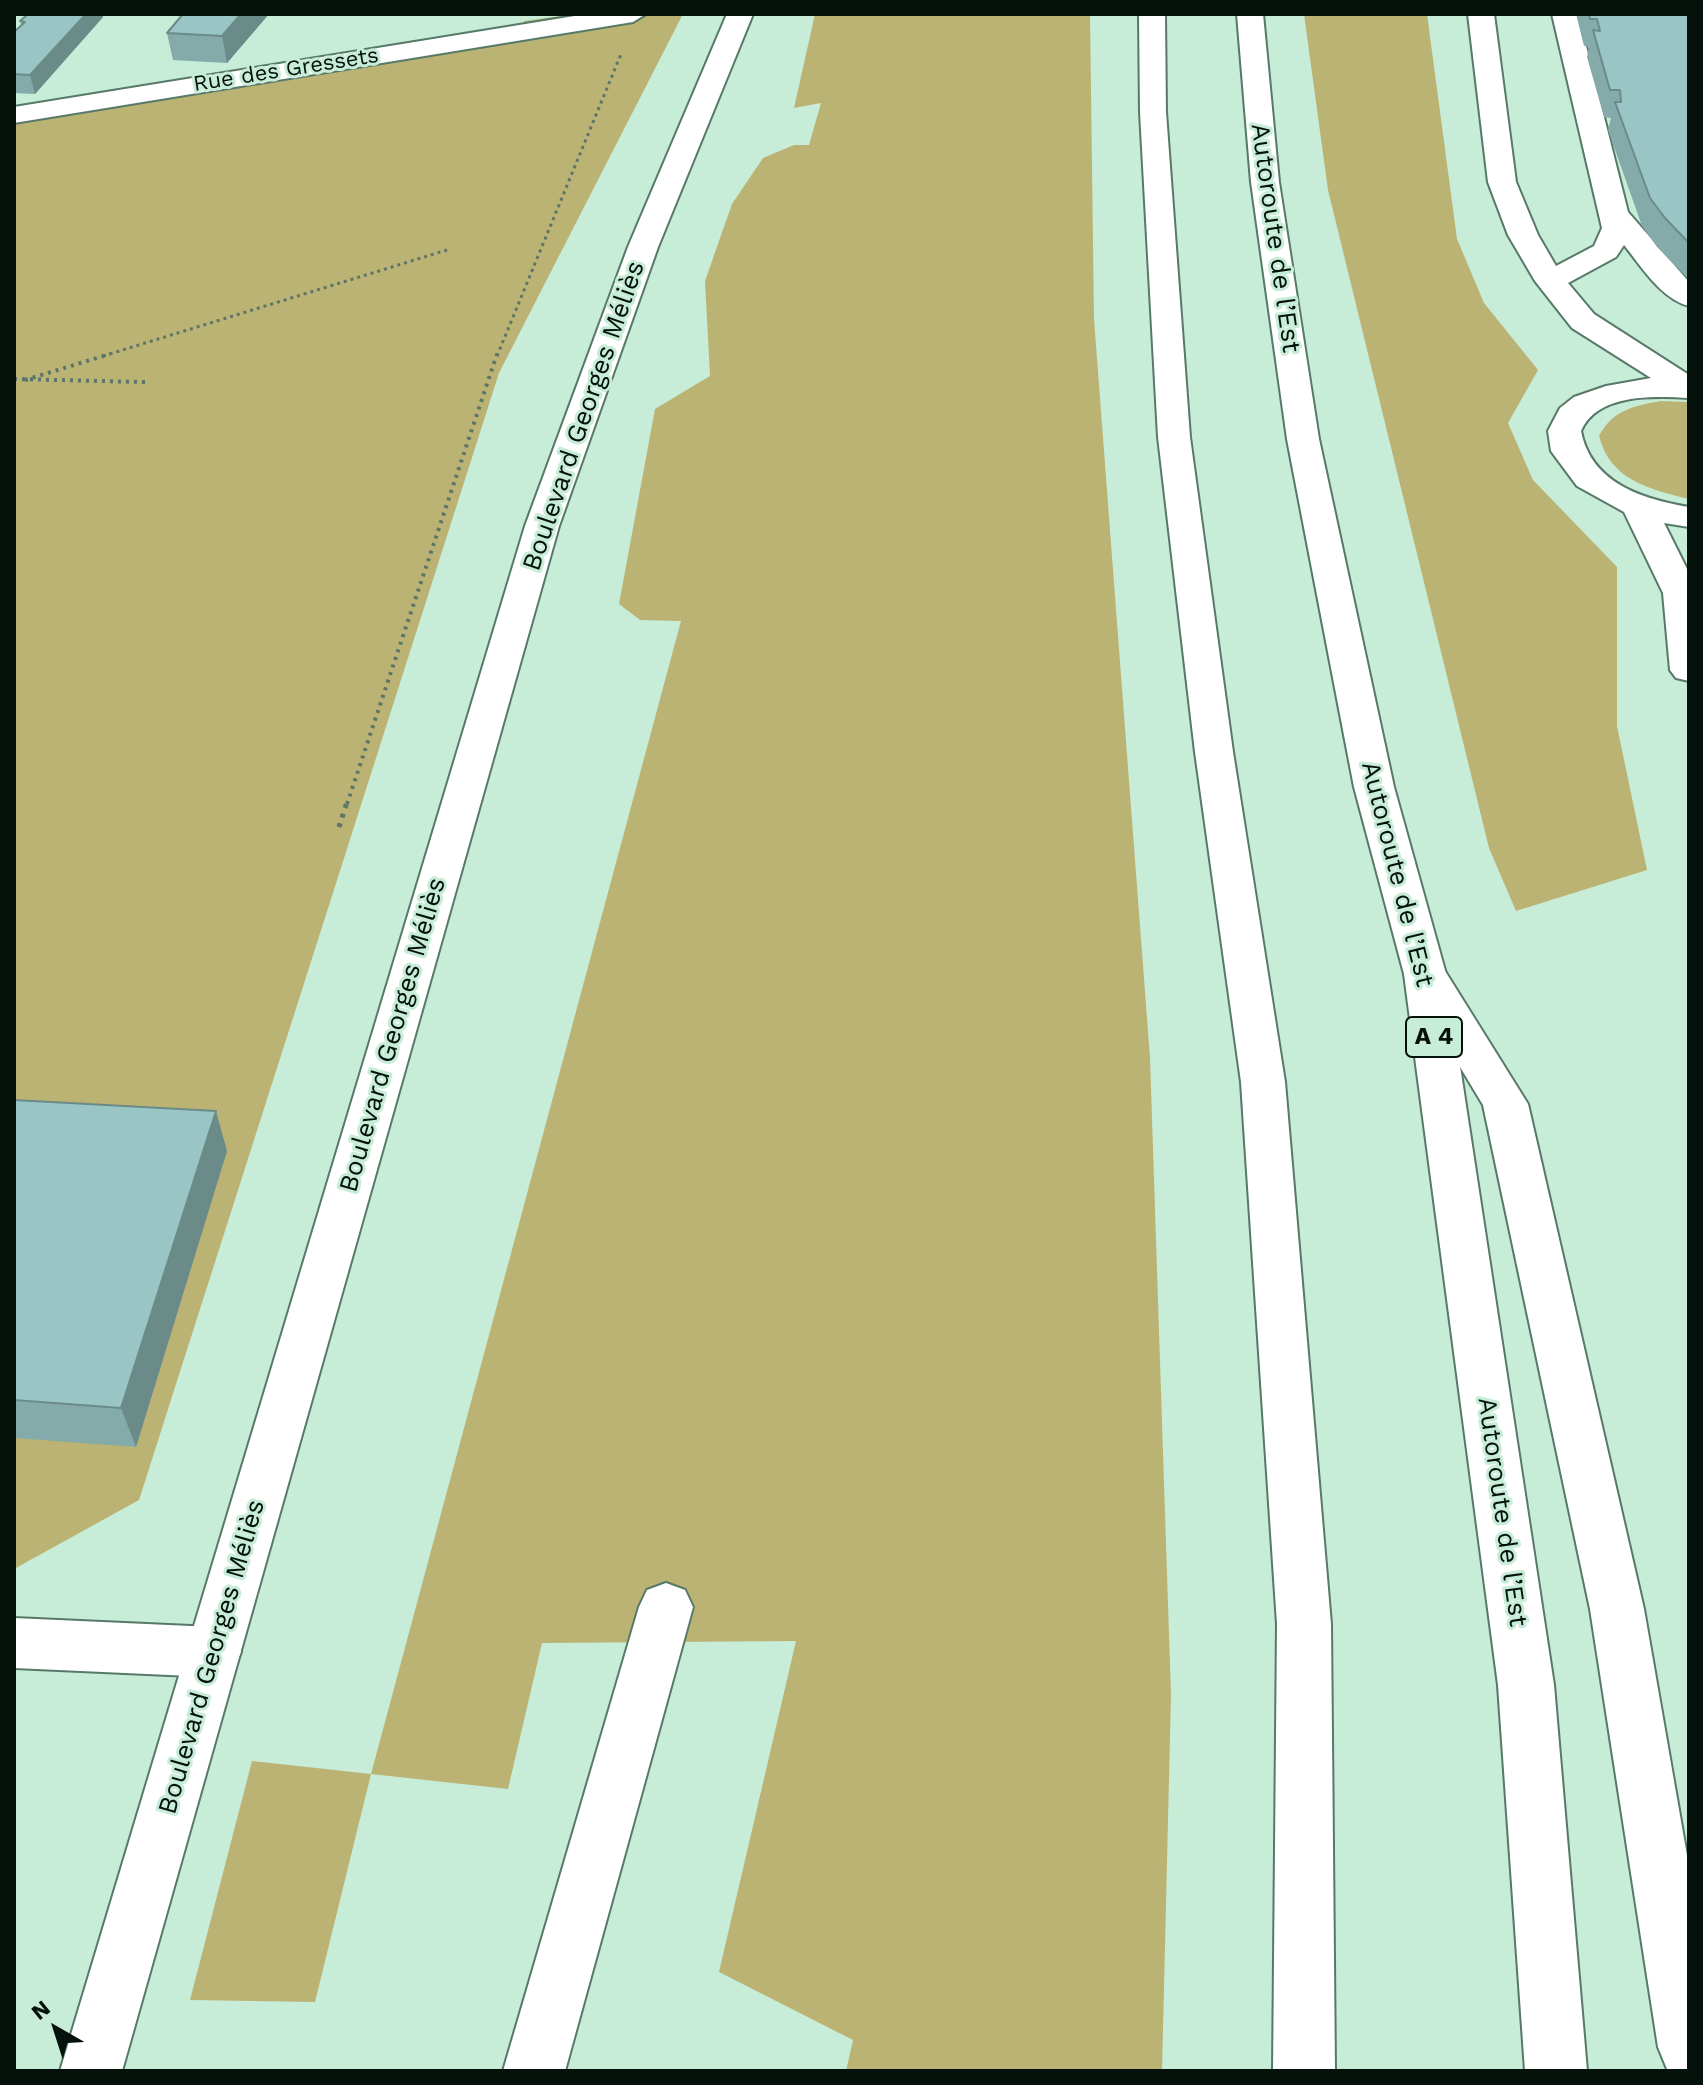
<!DOCTYPE html>
<html>
<head>
<meta charset="utf-8">
<style>
  body { margin:0 }
  #map { position:relative; width:1703px; height:2085px; overflow:hidden; background:#c7ecd8; font-family:"Work Sans",sans-serif }
  canvas { display:block }
  .frame { position:absolute; inset:0; border:16px solid #05110b; pointer-events:none }
  .north { position:absolute; left:16px; top:1989px; width:80px; height:80px; -webkit-text-stroke:6px #c7ecd8; paint-order:stroke; rotate:321deg; font-size:22px; font-weight:700; line-height:32px; text-align:center; color:#05110b }
  .north::after { content:''; display:block; margin:auto; width:28px; height:36px; background:#05110b; clip-path:polygon(50% 0,100% 100%,50% 72%,0 100%) }
</style>
</head>
<body>
<div id="map">
<canvas width="1703" height="2085"></canvas>
<div class="frame"></div>
<div class="north">N</div>
</div>
<script>
const ctx = document.querySelector('canvas').getContext('2d');
ctx.lineJoin = 'round';
function fillPath(path, color) { ctx.fillStyle = color; ctx.fill(path, 'evenodd'); }
function stroke(path, color, width, dash) { ctx.strokeStyle = color; ctx.lineWidth = width; ctx.lineCap = dash ? 'butt' : 'round'; ctx.setLineDash(dash || []); ctx.stroke(path); }
function drawText(font, color, halo, rows, align = 'center') {
  ctx.font = font + ' "Work Sans",sans-serif'; ctx.lineWidth = 6; ctx.setLineDash([]); ctx.textBaseline = 'middle'; ctx.strokeStyle = halo; ctx.fillStyle = color; for (const [text, x, y, turn = 0] of rows) {
    ctx.save(); ctx.translate(x, y); ctx.rotate((+turn || 0) * Math.PI / 180); ctx.textAlign = isNaN(turn) ? turn : align; if (halo) ctx.strokeText(text, 0, 0); ctx.fillText(text, 0, 0); ctx.restore();
  }
}
fillPath(new Path2D(`
  M577,14H683L499,373L139,1500L14,1569V120L519,35L524,21Z
  M815,14H1090L1094,319L1150,1058L1171,1695L1162,2071H846L853,2040L719,1972L796,1641L542,1643L508,1789L371,1774L315,2002L190,2000L252,1761L371,1774L681,621L640,620L619,604L655,409L710,376L705,281L732,204L763,158L794,145H809L821,103L794,108Z
  M1304,14H1427L1457,239L1484,303L1538,370L1508,423L1533,480L1617,567V726L1647,870L1516,911L1489,848L1328,190Z
  M1661,401L1689,402V499C1649,489 1610,480 1599,436C1613,410 1633,406 1661,401Z`), '#bbb373');
const minor = new Path2D(`
  M587,14H646L633,22L14,123V107Z
  M1468,14H1494L1516,182L1538,235L1556,266L1594,246L1602,228L1552,14H1578L1628,212L1689,282V306C1661,299 1641,266 1624,245L1616,257L1568,283L1594,314L1689,375V398C1655,396 1597,393 1581,431C1591,483 1642,499 1689,507V527L1664,523L1689,573V681L1676,678L1670,670L1663,593L1624,512L1577,486L1551,451L1548,431L1560,408L1574,397L1606,386L1651,378L1572,328L1535,281L1508,235L1488,182Z
  M1425,959L1440,963L1528,1104L1644,1609L1689,1867V2071L1667,2069L1658,2047L1590,1609L1483,1105L1404,974L1410,963Z
  M666,1583L685,1590L693,1607L565,2071H503L639,1607L647,1590Z
  M14,1618L213,1627L233,1634L241,1652L233,1670L213,1677L14,1668Z`);
const major = new Path2D(`
  M727,14H753L658,247L559,526L122,2071H60L525,526L628,247Z`);
const highway = new Path2D(`
  M1139,14H1165L1166,112L1190,437L1233,752L1285,1082L1331,1624L1335,2071H1273L1277,1624L1241,1082L1195,752L1158,437L1140,112Z
  M1237,14H1263L1279,182L1319,439L1394,787L1446,974L1554,1685L1587,2071H1525L1498,1685L1404,974L1354,787L1287,439L1251,182Z`);
stroke(minor, '#577968', 4);
stroke(major, '#577968', 4);
stroke(highway, '#577968', 4);
stroke(new Path2D(`
  M103,356L447,250
  M497,356L621,54`), '#5d7568', 3, [3, 4]);
stroke(new Path2D(`
  M14,379L145,382
  M25,380L110,354
  M347,804L497,354`), '#5d7568', 4, [3, 5]);
stroke(new Path2D(`
  M339,827L347,802`), '#5d7568', 5, [4, 6]);
fillPath(minor, '#fff');
fillPath(major, '#fff');
fillPath(highway, '#fff');
fillPath(new Path2D(`
  M28,14H103V17L35,94L14,93V32L21,25L20,21Z
  M183,14H269L227,63L173,60L167,33Z
  M1576,14H1689V280L1657,247L1642,226L1608,130L1611,118L1604,117L1587,57L1589,46H1584Z
  M14,1100L227,1151L136,1447L14,1438Z`), '#84aaa9');
fillPath(new Path2D(`
  M86,14H103V17L35,94L30,75Z
  M241,14H269L227,63L222,36Z
  M216,1111L227,1151L136,1447L121,1408Z`), '#6b8b89');
const building = new Path2D(`
  M28,14H86L30,75L14,74V32L25,22L20,21Z
  M183,14H241L222,36L167,33Z
  M1589,14H1689V243L1665,218L1650,198L1615,102H1621L1620,90H1610L1593,30L1600,31L1597,19H1590Z
  M14,1100L216,1111L121,1408L14,1400Z`);
fillPath(building, '#99c6c4');
stroke(building, '#6b8b89', 2);
drawText('22px', '#05110b', '#c7ecd8', [
  ["Rue des Gressets",286,70,-9]
]);
for (const [x, y, w] of [
  [1434,1037,56]
]) { const box = new Path2D(); box.roundRect(x - w / 2, y - 20, w, 40, 6); ctx.fillStyle = '#c7ecd8'; ctx.fill(box); stroke(box, '#05110b', 2); }
drawText('bold 24px', '#05110b', null, [
  ["A 4",1434,1037]
]);
drawText('26px', '#05110b', '#c7ecd8', [
  ["Autoroute de l’Est",1275,238,82],
  ["Boulevard Georges Méliès",584,416,-71],
  ["Autoroute de l’Est",1397,874,76],
  ["Boulevard Georges Méliès",393,1035,-74],
  ["Autoroute de l’Est",1502,1512,82],
  ["Boulevard Georges Méliès",212,1657,-74]
]);
</script>
</body>
</html>
